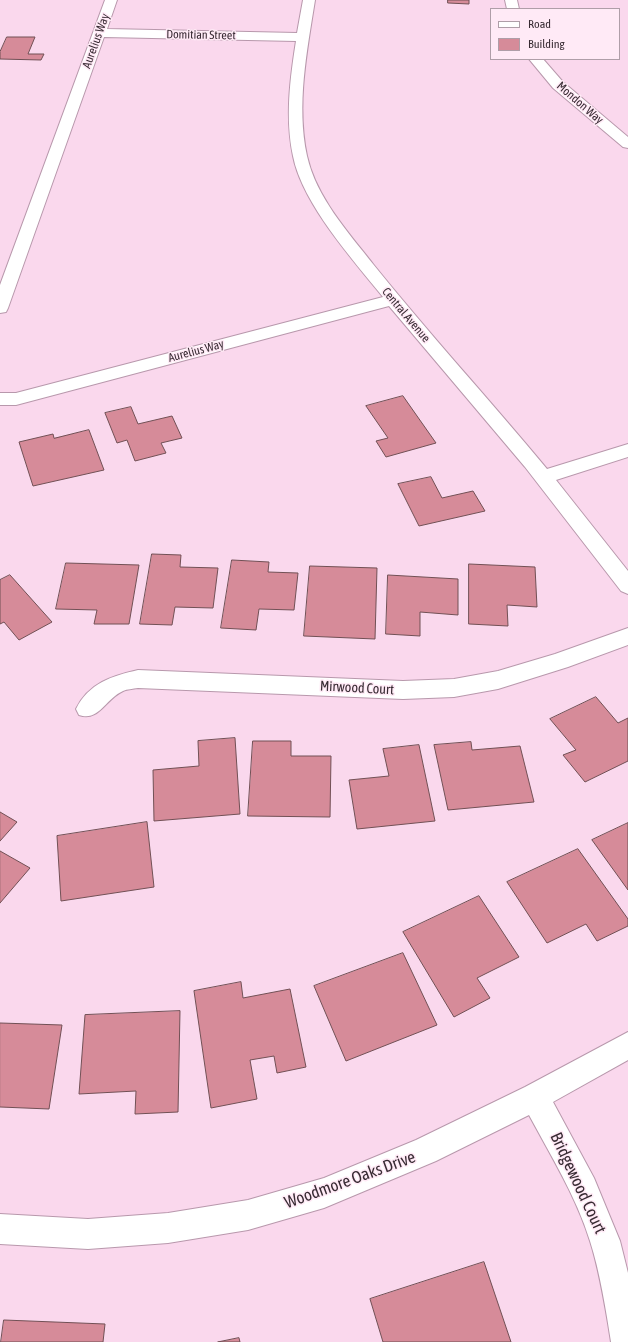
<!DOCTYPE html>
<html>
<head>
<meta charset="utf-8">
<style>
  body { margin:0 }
  #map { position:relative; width:628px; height:1342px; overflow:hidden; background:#fad8ed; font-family:"Asap Condensed",sans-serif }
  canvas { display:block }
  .legend { position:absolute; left:490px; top:8px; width:130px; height:52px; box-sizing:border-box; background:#ffeaf6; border:1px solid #af9ea8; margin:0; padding:5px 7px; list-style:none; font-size:12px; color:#382b33 }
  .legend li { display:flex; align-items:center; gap:8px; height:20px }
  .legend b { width:20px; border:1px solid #af9ea8 }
</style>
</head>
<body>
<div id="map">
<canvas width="628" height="1342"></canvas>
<ul class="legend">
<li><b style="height:5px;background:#fff"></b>Road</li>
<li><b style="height:11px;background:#d68b99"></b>Building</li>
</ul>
</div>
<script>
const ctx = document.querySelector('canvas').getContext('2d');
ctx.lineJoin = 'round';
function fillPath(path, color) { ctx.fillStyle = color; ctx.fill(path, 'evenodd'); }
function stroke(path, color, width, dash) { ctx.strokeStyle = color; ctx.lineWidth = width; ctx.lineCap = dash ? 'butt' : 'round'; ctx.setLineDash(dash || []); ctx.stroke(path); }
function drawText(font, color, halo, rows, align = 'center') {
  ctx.font = font + ' "Asap Condensed",sans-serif'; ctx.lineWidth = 3; ctx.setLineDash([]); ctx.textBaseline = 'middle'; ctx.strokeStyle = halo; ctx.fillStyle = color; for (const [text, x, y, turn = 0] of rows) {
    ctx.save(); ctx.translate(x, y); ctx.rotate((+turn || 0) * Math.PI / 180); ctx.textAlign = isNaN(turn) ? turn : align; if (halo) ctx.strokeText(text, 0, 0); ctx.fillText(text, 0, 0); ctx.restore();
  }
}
const building = new Path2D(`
  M448,0H469V4L448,3Z
  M7,37H35L28,54H44L41,60L0,59V52Z
  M403,396L436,443L386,457L376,441L388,438L366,406Z
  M131,407L138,424L172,416L182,438L161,443L166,453L135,461L127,440L117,443L105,413Z
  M89,430L104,470L33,486L19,442L53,434L54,438Z
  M431,477L442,498L473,491L485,511L419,526L398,484Z
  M152,554L181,555L180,567L218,568L213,608L175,607L172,625L140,624Z
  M232,560L269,562L268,572L298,573L294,610L259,609L256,630L221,628Z
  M66,563L139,565L129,624H94L97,610L56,609Z
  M469,564L535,567L537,607L507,605L508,626L469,624Z
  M310,566L377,568L375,639L304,636Z
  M10,575L52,622L19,640L4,622L0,624V580Z
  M388,575L458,579V615L420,612V636L386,634Z
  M596,697L618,723L628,718V761L585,782L563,755L576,750L550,719Z
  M235,738L240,814L154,821L153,770L199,766L198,741Z
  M253,741H291V756H331L330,817L248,816Z
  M471,742L472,750L520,746L534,802L448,810L434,745Z
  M419,745L435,821L357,829L349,780L389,776L383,749Z
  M0,812L17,822L0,841Z
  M147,822L154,887L61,901L57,836Z
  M628,823V890L592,840Z
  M578,849L628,919V926L597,941L586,924L547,943L507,882Z
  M0,851L30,868L0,903Z
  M479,896L519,957L477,978L490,998L454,1017L403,932Z
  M403,953L437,1025L346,1061L314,986Z
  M241,982L243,998L290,989L306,1067L277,1073L274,1056L250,1060L257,1099L211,1108L194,991Z
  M180,1011L178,1112L135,1114L136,1091L79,1094L85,1015Z
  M0,1023L62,1025L49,1109L0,1107Z
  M484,1262L511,1342H383L370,1299Z
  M4,1320L105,1324L103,1342H1Z
  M239,1338L240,1342H218Z`);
fillPath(building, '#d68b99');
stroke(building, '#715055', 1);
const minor = new Path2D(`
  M105,0H117L107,29L297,33L303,0H315C307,51 296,105 307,156C316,197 348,232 373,264C429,334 490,400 547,469L628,444V457L556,480L628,571V594L621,591L525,467L389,306L16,405H0V393H16L383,297C353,260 302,203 293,156C285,118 290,79 296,41L104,37L8,308L6,312L0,313V285Z
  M505,0H517L519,9H507Z
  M529,59H543L563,82L628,137V148L623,147L553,88Z
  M628,628V645L568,667L498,689L454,697L403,699L138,688C133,689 127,689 123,691C105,699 99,722 79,715L76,709C89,683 112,676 138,670L403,681L454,679L498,671L555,654Z
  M628,1032V1060L553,1102L594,1178L620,1241L628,1273V1342H611C606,1310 600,1272 590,1241C576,1196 551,1156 529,1115L436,1161L324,1208L248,1230L168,1243L88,1249L0,1244V1214L88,1219L168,1213L248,1200L324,1178L416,1140L525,1087Z`);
stroke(minor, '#b898ac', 2);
fillPath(minor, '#fff');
drawText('12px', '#382b33', '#ffeaf6', [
  ["Domitian Street",201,35,1],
  ["Aurelius Way",96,41,-70],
  ["Mondon Way",580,103,41],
  ["Central Avenue",406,315,50],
  ["Aurelius Way",196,351,-15]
]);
drawText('14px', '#382b33', '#ffeaf6', [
  ["Mirwood Court",357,688,3]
]);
drawText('17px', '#382b33', '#ffeaf6', [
  ["Woodmore Oaks Drive",350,1180,-20],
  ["Bridgewood Court",578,1183,65]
]);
</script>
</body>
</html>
